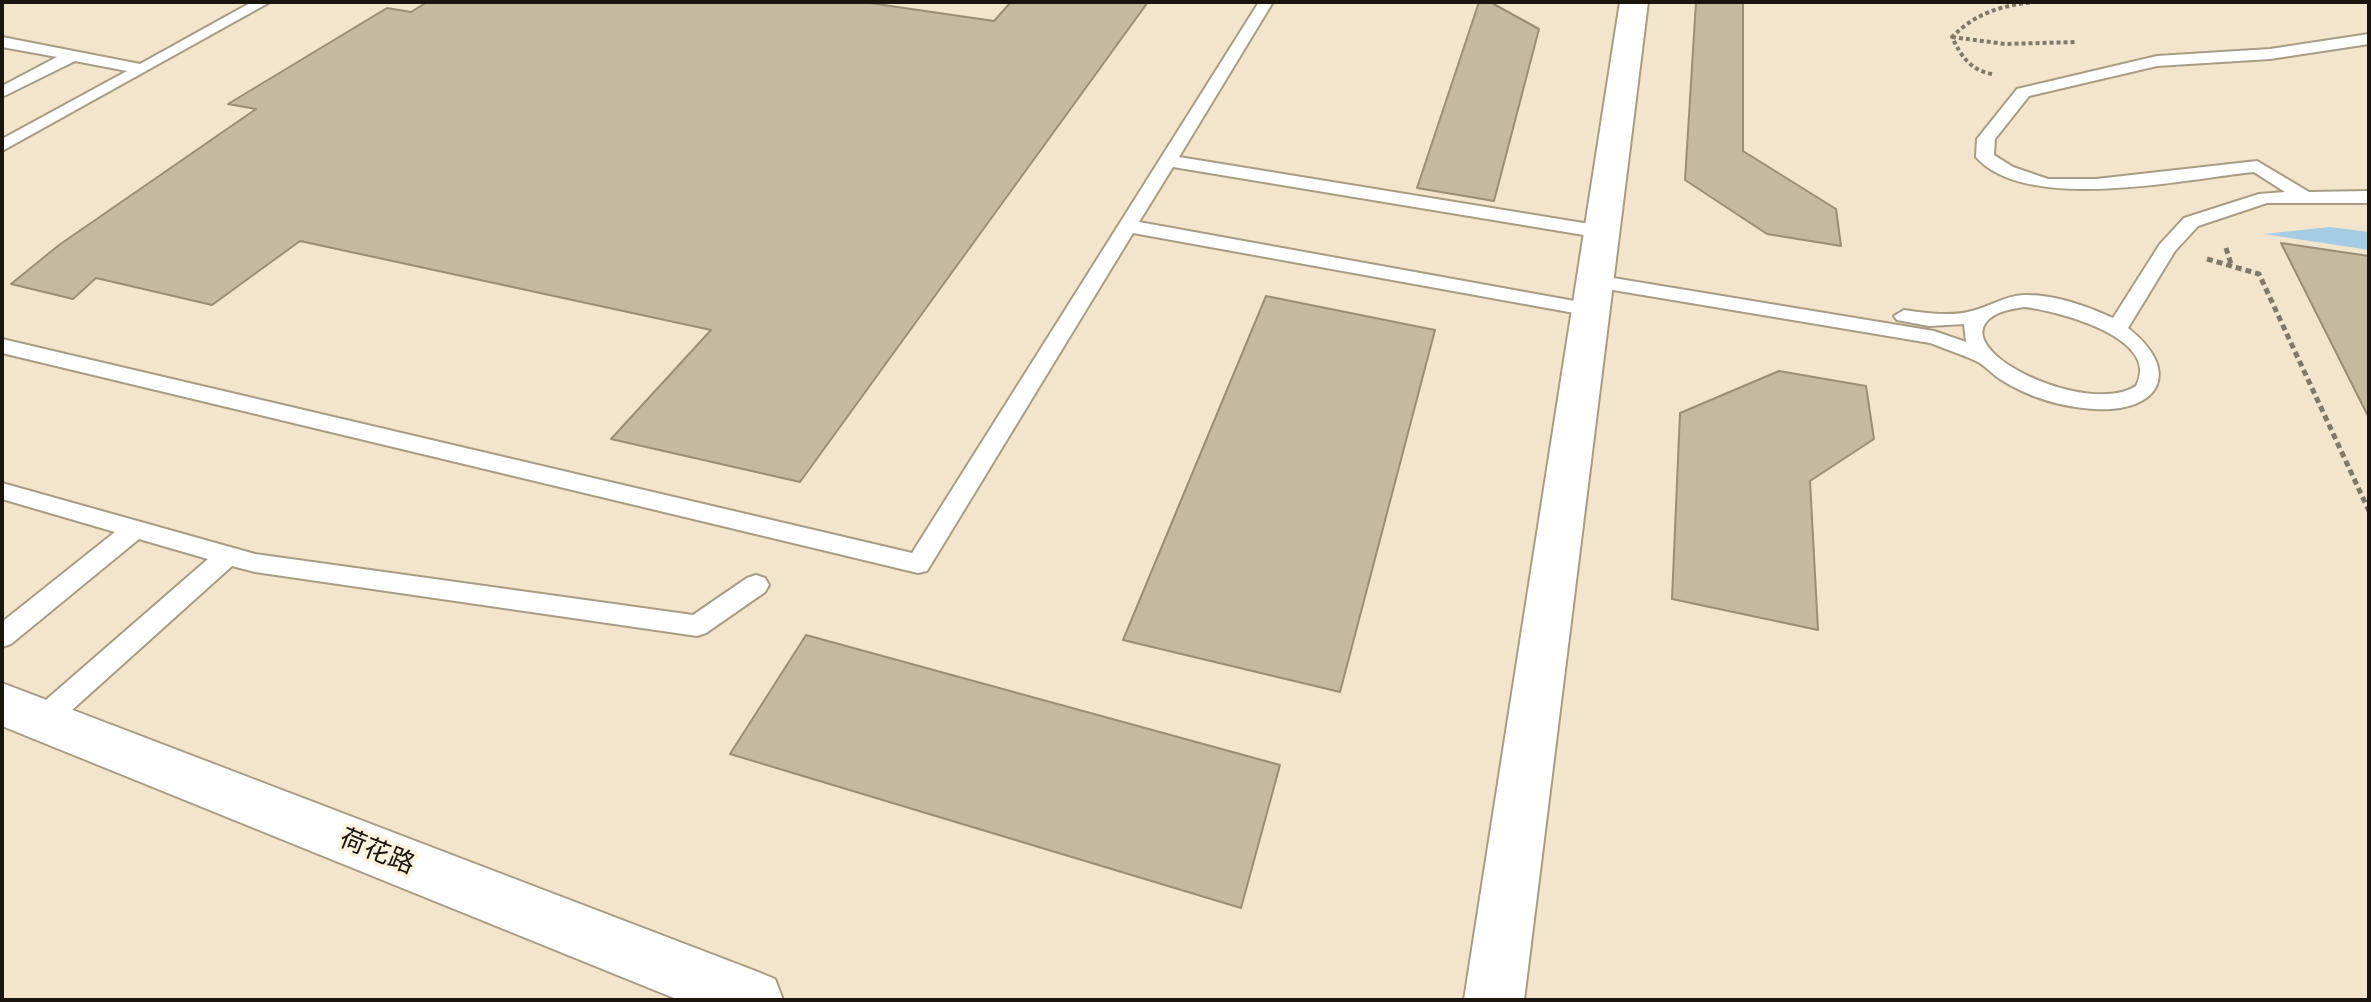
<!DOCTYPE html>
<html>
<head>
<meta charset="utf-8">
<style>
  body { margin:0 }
  #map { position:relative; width:2371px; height:1002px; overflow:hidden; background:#f2e5cb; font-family:"Work Sans",sans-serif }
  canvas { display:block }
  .frame { position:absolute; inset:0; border:4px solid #19150c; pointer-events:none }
</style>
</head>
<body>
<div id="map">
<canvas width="2371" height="1002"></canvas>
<div class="frame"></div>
</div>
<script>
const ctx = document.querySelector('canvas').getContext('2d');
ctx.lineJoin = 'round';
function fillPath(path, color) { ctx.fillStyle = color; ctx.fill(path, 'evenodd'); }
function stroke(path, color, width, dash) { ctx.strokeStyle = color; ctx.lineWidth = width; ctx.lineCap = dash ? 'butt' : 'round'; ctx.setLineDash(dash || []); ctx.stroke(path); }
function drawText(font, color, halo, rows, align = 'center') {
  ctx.font = font + ' "Work Sans","Noto Sans SC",sans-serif'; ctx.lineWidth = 7; ctx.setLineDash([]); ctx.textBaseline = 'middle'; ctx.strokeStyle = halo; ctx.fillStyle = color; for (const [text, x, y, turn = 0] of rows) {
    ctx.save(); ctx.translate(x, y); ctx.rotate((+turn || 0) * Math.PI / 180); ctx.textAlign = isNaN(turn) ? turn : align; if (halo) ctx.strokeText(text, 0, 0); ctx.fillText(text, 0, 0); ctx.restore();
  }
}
fillPath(new Path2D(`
  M2330,227L2369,232V250L2264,234Z`), '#a4cde5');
const building = new Path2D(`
  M427,2H863L994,21L1011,2H1148L800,482L611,439L711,330L300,241L212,305L96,278L73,299L11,284L59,245L256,109L228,104L387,8L411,12Z
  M1479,2H1490L1539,29L1494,201L1417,188Z
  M1696,2H1743V151L1836,209L1841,246L1767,234L1685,180Z
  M2281,243L2369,256V418Z
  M1266,296L1435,330L1340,692L1123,640Z
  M1779,371L1866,386L1874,439L1810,481L1818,630L1672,599L1680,413Z
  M806,635L1280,765L1241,908L730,754Z`);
fillPath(building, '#c5b9a0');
stroke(building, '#9a8e77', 2);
const lane = new Path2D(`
  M252,2H270L2,151V139L127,71L75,61L2,97V86L57,57L2,47V37L140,64Z
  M1259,2H1273L1179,157L1602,226L1612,232L1602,238L1173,167L1139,222L1591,304L1598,306L1601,310L1598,314L1591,316L1133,233L927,571L918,573L2,353V339L912,553Z
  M2369,34V44L2270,59L2157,66L2029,96L1995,139L1994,155L2013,167L2048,179H2096L2257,161L2309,192L2369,191V203H2267L2198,226L2175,251L2128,328C2183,371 2160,413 2094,409C2062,407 2028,397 2000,379C1992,374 1985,365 1976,361C1961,354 1945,349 1930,343L1595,287L1585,281L1595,275L1934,331L1966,342L1964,324L1929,326L1897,320L1894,316L1904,310C1925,313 1951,317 1972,311C1989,307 2004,296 2024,295C2053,294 2087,306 2113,318L2160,244L2184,218L2259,194L2285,192L2254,172C2185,179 2026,214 1976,157L1977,139L2017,89L2157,56L2270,49ZM2024,307C2054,310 2163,337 2136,386C2088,417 1951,353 1989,319C1998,311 2012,309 2024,307Z
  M2,483L255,554L693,615L747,578L756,575L765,578L769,585L765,592L706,633L697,636L255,572L232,566L52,728L42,732L32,728L28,720L32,712L208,559L139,539L11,644L2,647V622L115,532L2,499Z`);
const secondary = new Path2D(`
  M1620,2H1648L1524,1000H1464Z
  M2,683L753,970L775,979L783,1000H679L2,726Z`);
stroke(lane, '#a89c84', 4);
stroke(secondary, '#a89c84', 4);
stroke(new Path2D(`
  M1952,37L2005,44L2077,42
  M1992,74C1970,70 1961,56 1952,37C1976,13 2000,6 2033,2`), '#817968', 4, [4, 3]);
stroke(new Path2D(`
  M2226,248L2232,267
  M2207,259L2259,274L2369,511`), '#817968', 5, [6, 4]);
fillPath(lane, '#fff');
fillPath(secondary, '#fff');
drawText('26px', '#19150c', '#fdf3de', [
  ["荷花路",377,852,22]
]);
</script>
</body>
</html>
